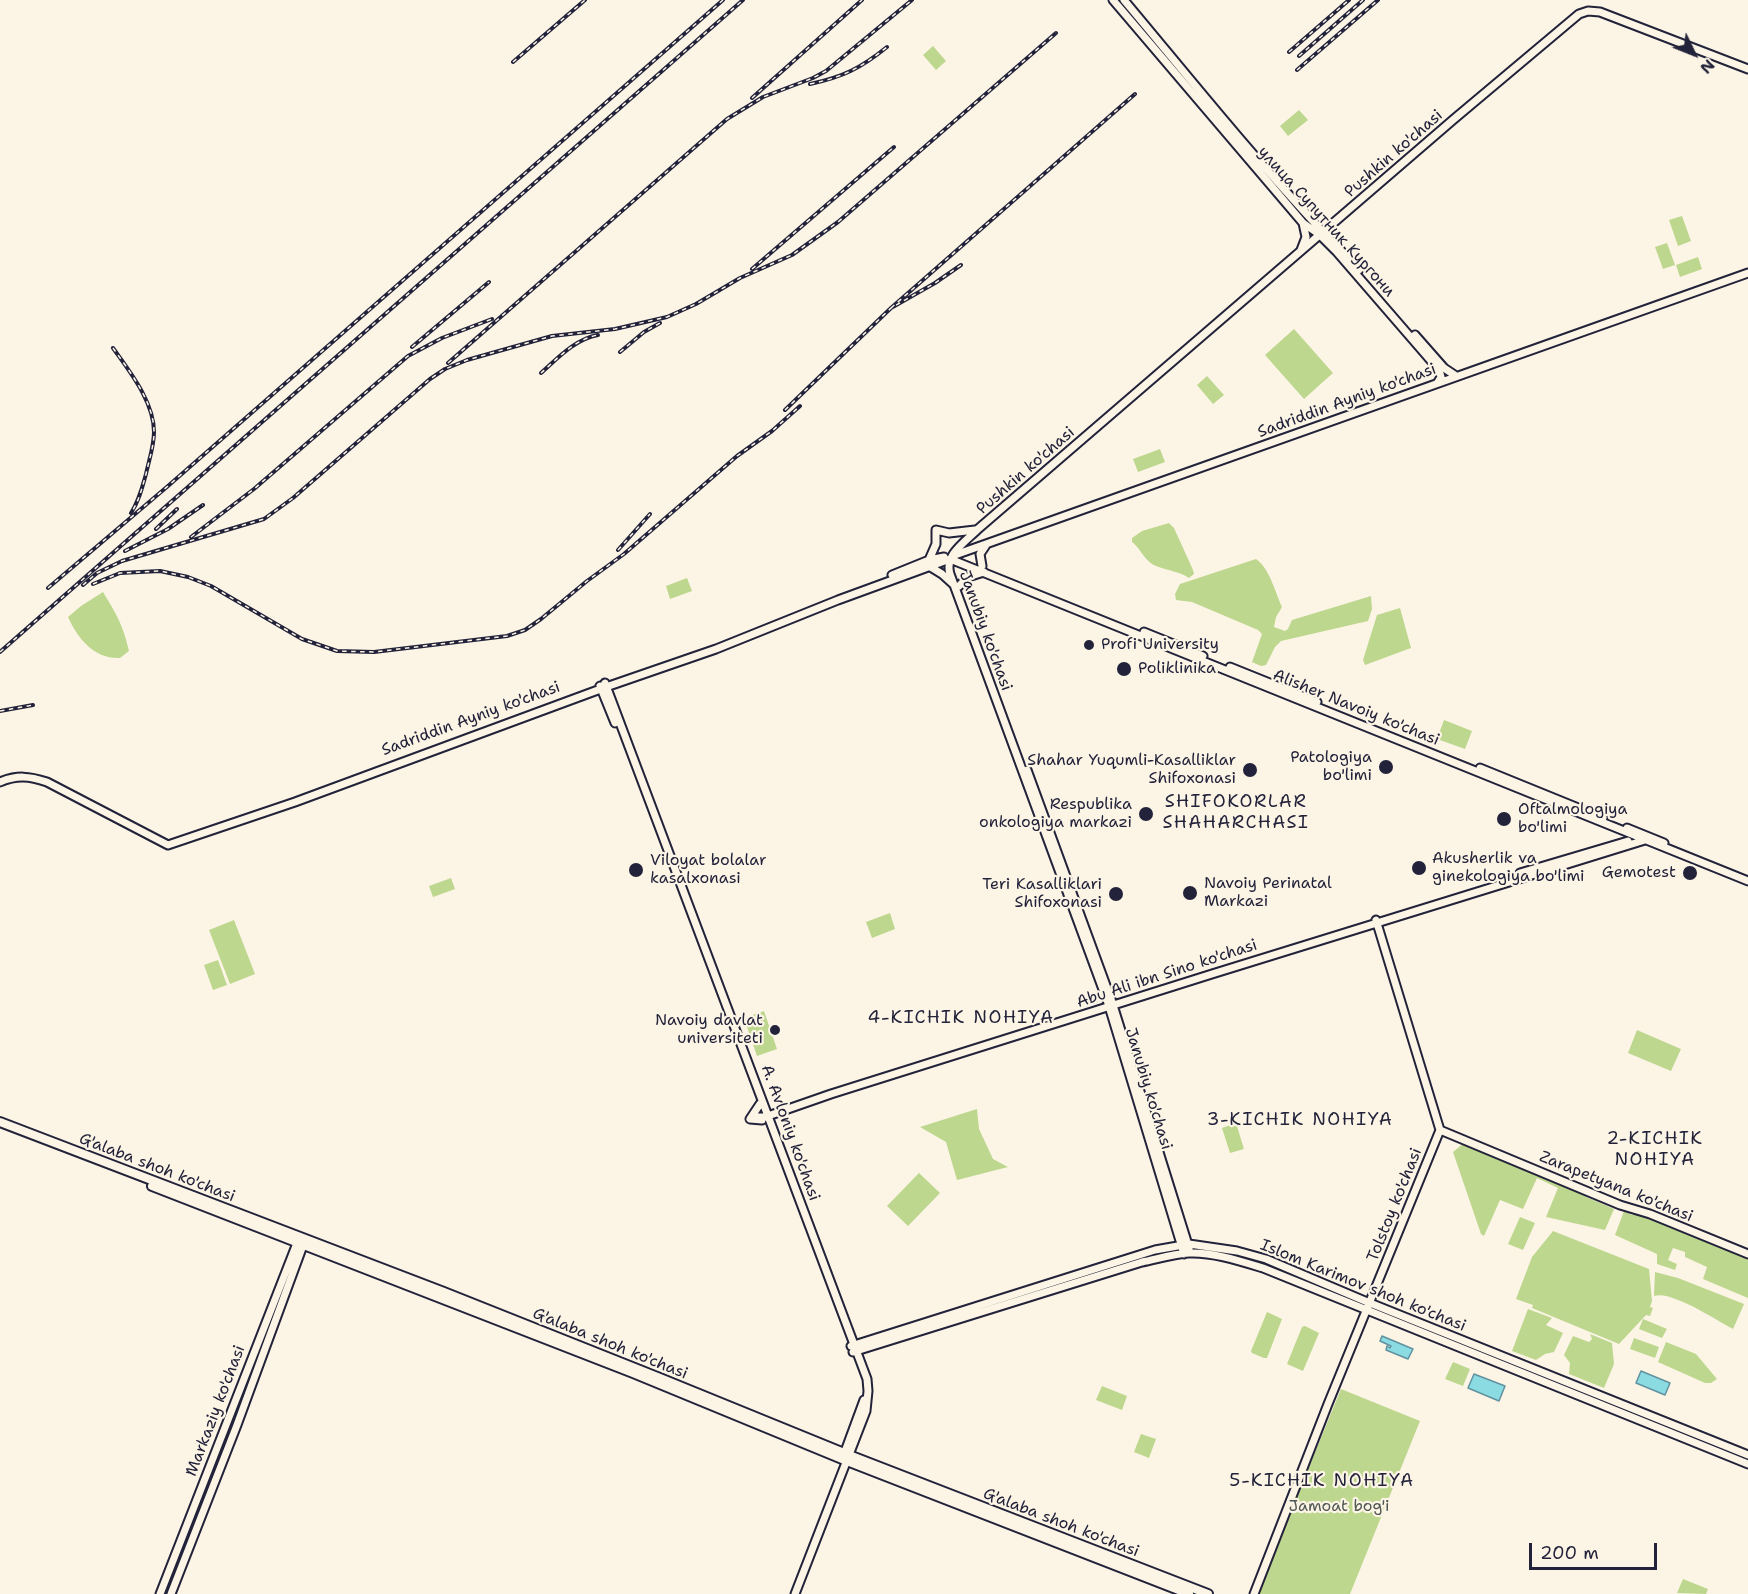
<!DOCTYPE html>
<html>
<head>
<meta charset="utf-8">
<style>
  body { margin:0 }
  #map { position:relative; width:1748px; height:1594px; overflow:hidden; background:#fcf5e5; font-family:"Shantell Sans",sans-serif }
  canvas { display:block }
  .north { position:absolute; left:1664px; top:24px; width:60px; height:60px; -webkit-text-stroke:4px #fcf5e5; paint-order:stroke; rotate:133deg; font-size:16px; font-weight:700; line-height:24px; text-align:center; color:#22223b }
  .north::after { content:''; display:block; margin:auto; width:21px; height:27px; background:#22223b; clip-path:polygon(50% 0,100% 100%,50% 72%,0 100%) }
  .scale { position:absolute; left:1529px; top:1543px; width:128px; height:27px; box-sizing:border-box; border:3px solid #22223b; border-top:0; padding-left:8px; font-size:18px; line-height:21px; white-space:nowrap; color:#22223b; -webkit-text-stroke:4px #fcf5e5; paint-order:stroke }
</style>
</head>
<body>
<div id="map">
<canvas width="1748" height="1594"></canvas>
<div class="north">N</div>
<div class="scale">200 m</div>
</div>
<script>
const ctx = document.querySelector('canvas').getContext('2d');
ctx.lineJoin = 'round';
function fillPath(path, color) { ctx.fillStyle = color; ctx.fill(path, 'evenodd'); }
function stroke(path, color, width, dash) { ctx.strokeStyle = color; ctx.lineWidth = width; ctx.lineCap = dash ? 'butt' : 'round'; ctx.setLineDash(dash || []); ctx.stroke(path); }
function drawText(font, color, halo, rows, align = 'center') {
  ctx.font = font + ' "Shantell Sans",sans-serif'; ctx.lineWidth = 4.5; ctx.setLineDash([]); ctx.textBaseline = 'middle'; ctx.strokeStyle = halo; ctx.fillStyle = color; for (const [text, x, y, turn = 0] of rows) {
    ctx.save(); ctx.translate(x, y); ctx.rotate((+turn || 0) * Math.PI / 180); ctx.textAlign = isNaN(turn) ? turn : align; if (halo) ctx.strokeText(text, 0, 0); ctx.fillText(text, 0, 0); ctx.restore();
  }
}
fillPath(new Path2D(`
  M933,46L946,61L936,70L923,55Z
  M1299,110L1308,120L1288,136L1280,126Z
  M1682,216L1691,241L1678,246L1669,220Z
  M1667,243L1675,265L1663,269L1655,247Z
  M1698,257L1702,269L1680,277L1676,265Z
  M1294,329L1333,373L1304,399L1265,355Z
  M1207,376L1224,395L1213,404L1197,385Z
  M1160,449L1165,462L1138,472L1133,459Z
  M1169,523L1174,528L1193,570L1194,574L1189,578C1177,570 1162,570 1152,564C1144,559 1140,548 1132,542V538L1142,531Z
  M1256,559C1270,569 1275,592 1282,607L1276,617L1274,627L1285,631L1288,629L1292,620L1371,596L1372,609L1368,621L1281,641L1275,647L1266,665L1261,666L1252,662L1262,634L1258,630L1192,602L1176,600L1175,594L1180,584Z
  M687,578L692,591L670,599L666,586Z
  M103,592C117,615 123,625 129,651L120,658C94,659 78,639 68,617L81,606Z
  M1400,608L1411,648L1365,665L1363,660L1377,615Z
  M1444,720L1472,731L1465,749L1437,739Z
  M451,878L455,889L433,897L429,886Z
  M890,913L895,929L872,938L866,922Z
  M234,920L255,974L230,984L209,930Z
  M218,960L227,985L213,990L204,965Z
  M764,1011L777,1049L757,1056L744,1018Z
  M1637,1030L1681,1049L1671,1071L1628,1053Z
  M977,1109L979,1129L993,1159L1008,1167L957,1180L946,1142L920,1127Z
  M1236,1123L1244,1149L1230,1153L1222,1128Z
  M1464,1143L1584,1191L1586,1197L1614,1209L1605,1230L1546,1217L1558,1188L1537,1178L1523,1209L1500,1200L1484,1236L1481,1234L1453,1152Z
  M919,1173L940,1193L908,1226L887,1206Z
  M1624,1211L1632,1215L1639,1212L1748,1257V1298L1703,1279L1707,1267L1685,1257V1252L1673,1248L1668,1260L1677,1264L1675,1270L1657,1264V1254L1615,1235Z
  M1520,1217L1535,1223L1523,1250L1508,1244Z
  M1553,1231L1649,1269L1652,1301L1650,1307L1653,1308L1650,1316L1646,1315L1619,1344L1532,1308L1533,1305L1516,1299L1532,1257Z
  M1655,1272L1678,1278L1744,1304L1733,1329C1716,1320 1671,1290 1654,1296Z
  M284,1286L287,1287L167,1594H163Z
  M1528,1309L1552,1318L1546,1325L1563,1333L1554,1352L1545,1354L1536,1360L1512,1351Z
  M1267,1312L1282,1319L1267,1358H1264L1252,1353L1251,1351Z
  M1643,1319L1667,1329L1662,1338L1639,1329Z
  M1305,1326L1319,1333L1303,1371L1287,1364L1302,1327Z
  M1590,1334L1612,1343L1614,1364L1604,1388L1569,1374L1570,1363L1564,1355L1573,1336L1589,1342L1592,1339Z
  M1634,1338L1659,1347L1655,1358L1630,1349Z
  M1666,1342L1696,1354L1717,1379L1711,1383H1705L1658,1362Z
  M1453,1362L1470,1369L1463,1386L1445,1379Z
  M1102,1386L1127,1396L1122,1410L1096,1400Z
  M1341,1389L1420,1421L1350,1594H1257Z
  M1141,1434L1156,1439L1149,1458L1134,1452Z
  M1683,1579L1708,1589L1706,1594L1677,1593Z`), '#bdd78e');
const water = new Path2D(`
  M1382,1336L1413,1349L1408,1359L1386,1350L1387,1346L1390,1348L1391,1346L1380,1341Z
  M1641,1371L1670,1383L1665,1395L1636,1383Z
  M1474,1374L1505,1386L1499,1401L1468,1388Z`);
fillPath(water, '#8bdce2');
stroke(water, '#61929f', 1.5);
const secondary = new Path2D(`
  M1113,0L1303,223L1320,235L1336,251L1439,370L1441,377L1438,382
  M1124,0C1186,74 1246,149 1312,220C1327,237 1344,253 1359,270
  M1301,250L1306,237L1303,223
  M1415,335L1444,368L1456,376
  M955,555L1748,273
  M929,560L936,544V530L949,533L975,530
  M929,566L942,574L953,584
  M982,566L980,554L986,545
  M892,575L929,560L944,557
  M959,586L968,577L984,572
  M1144,632L1203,656
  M1230,667L1317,702
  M605,683L867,1379L868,1391L866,1411L795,1594
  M600,686L615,723
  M1480,768L1603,818
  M1027,770L1112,1002L1189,1248
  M0,782C17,775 29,776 47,782L168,845L295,802L606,687L716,649L838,600L950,559L1748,881
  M1627,828L1664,843
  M1520,873L1628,841
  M760,1104L750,1119L762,1120
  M757,1117H765L831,1094L1212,974L1645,840
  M1440,1130L1620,1205L1650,1214L1748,1254
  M1184,1254L1108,1003L950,574C944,555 965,542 978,529L1454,119L1579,14L1588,11L1600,12L1748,69
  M851,1346L1155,1250L1189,1244L1237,1251L1266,1259L1365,1301L1748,1455
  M853,1352L1142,1262C1157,1259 1173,1254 1189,1253C1213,1252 1240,1261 1263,1268L1748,1464
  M843,1457L864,1400
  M160,1594L299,1238
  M171,1594L237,1425L305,1240
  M1254,1594L1328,1404L1440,1130L1376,920`);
const primary = new Path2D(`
  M0,1122L444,1292L660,1378L849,1455L1208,1594
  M152,1186L633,1373L847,1461L1189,1594`);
stroke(secondary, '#22223b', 11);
stroke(primary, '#22223b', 12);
stroke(secondary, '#fcf5e5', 7);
stroke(primary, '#fcf5e5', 8);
const rail = new Path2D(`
  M1289,52L1349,0
  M1299,56L1363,0
  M513,62L585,0
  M1297,70L1378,0
  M810,84C843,77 861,68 887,47
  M752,98L862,0
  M752,269L894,147
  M891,308L1135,94
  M412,347L489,282
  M113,348C130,372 154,402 154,432C154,446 149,460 146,474C142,488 139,501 131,513
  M620,352L644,332L660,323
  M448,363L727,119L763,97L813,78L826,71L912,0
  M541,373C557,359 575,339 598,335
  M785,410L891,308L935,283L961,265
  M156,529L177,509
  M191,537L254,489L408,356L442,338L492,319
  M618,550L650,514
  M125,551L168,529L203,505
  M93,584L120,573L160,571L188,577L211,586L302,639L337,651L374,652L507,636L525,630L541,619L587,581L624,554L737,456L772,431L800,406
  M83,585L97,573L122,561L264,519L293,498L430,379L445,369L467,360L552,336L615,329L667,317L696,304L740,278L792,255L838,222L1056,33
  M48,588L168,486L723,0
  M0,652L743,0
  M0,711L33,705`);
stroke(rail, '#22223b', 4);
stroke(rail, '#fcf5e5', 1.5, [4.5]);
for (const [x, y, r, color] of [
  [1089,645,6,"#22223b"],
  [1124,669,8,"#22223b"],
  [1386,767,8,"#22223b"],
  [1250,770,8,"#22223b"],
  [1146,814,8,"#22223b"],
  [1504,819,8,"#22223b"],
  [1419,868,8,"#22223b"],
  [636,870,8,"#22223b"],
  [1690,873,8,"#22223b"],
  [1190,893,8,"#22223b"],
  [1116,894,8,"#22223b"],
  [775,1030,6,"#22223b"]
]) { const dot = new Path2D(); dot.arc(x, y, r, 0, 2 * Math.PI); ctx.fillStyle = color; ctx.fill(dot); stroke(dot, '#fcf5e5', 2); }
drawText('16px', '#22223b', '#fcf5e5', [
  ["Pushkin ko'chasi",1394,154,-41],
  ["улица Супутник Кургони",1326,222,48],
  ["Sadriddin Ayniy ko'chasi",1347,401,-20],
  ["Pushkin ko'chasi",1026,471,-41],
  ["Janubiy ko'chasi",985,631,70],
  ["Alisher Navoiy ko'chasi",1356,708,22],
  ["Sadriddin Ayniy ko'chasi",471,719,-20],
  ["Abu Ali ibn Sino ko'chasi",1167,974,-18],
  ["Janubiy ko'chasi",1148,1089,73],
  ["A. Avloniy ko'chasi",790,1133,70],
  ["G'alaba shoh ko'chasi",157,1168,21],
  ["Zarapetyana ko'chasi",1616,1187,22],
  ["Tolstoy ko'chasi",1395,1205,-68],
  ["Islom Karimov shoh ko'chasi",1363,1286,22],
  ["G'alaba shoh ko'chasi",610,1344,22],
  ["Markaziy ko'chasi",216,1411,-69],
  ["G'alaba shoh ko'chasi",1061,1523,21]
]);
drawText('16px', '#22223b', '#fcf5e5', [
  ["Profi University",1101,645],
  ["Poliklinika",1138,669],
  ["Patologiya",1372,758,"right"],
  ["bo'limi",1372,776,"right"],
  ["Shahar Yuqumli-Kasalliklar",1236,761,"right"],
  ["Shifoxonasi",1236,779,"right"],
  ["Respublika",1132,805,"right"],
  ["onkologiya markazi",1132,823,"right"],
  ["Oftalmologiya",1518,810],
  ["bo'limi",1518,828],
  ["Akusherlik va",1432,859],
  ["ginekologiya bo'limi",1432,877],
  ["Viloyat bolalar",650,861],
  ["kasalxonasi",650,879],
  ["Gemotest",1676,873,"right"],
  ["Navoiy Perinatal",1204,884],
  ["Markazi",1204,902],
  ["Teri Kasalliklari",1102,885,"right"],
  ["Shifoxonasi",1102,903,"right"],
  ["Navoiy davlat",763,1021,"right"],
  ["universiteti",763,1039,"right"]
], 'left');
drawText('16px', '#505854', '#fcf5e5', [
  ["Jamoat bog'i",1339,1507]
]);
ctx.letterSpacing = '1.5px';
drawText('18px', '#22223b', '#fcf5e5', [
  ["SHIFOKORLAR",1236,802],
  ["SHAHARCHASI",1236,823],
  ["4-KICHIK NOHIYA",961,1018],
  ["3-KICHIK NOHIYA",1300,1120],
  ["2-KICHIK",1655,1139],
  ["NOHIYA",1655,1160],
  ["5-KICHIK NOHIYA",1322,1481]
]);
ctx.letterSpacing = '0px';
</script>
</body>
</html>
